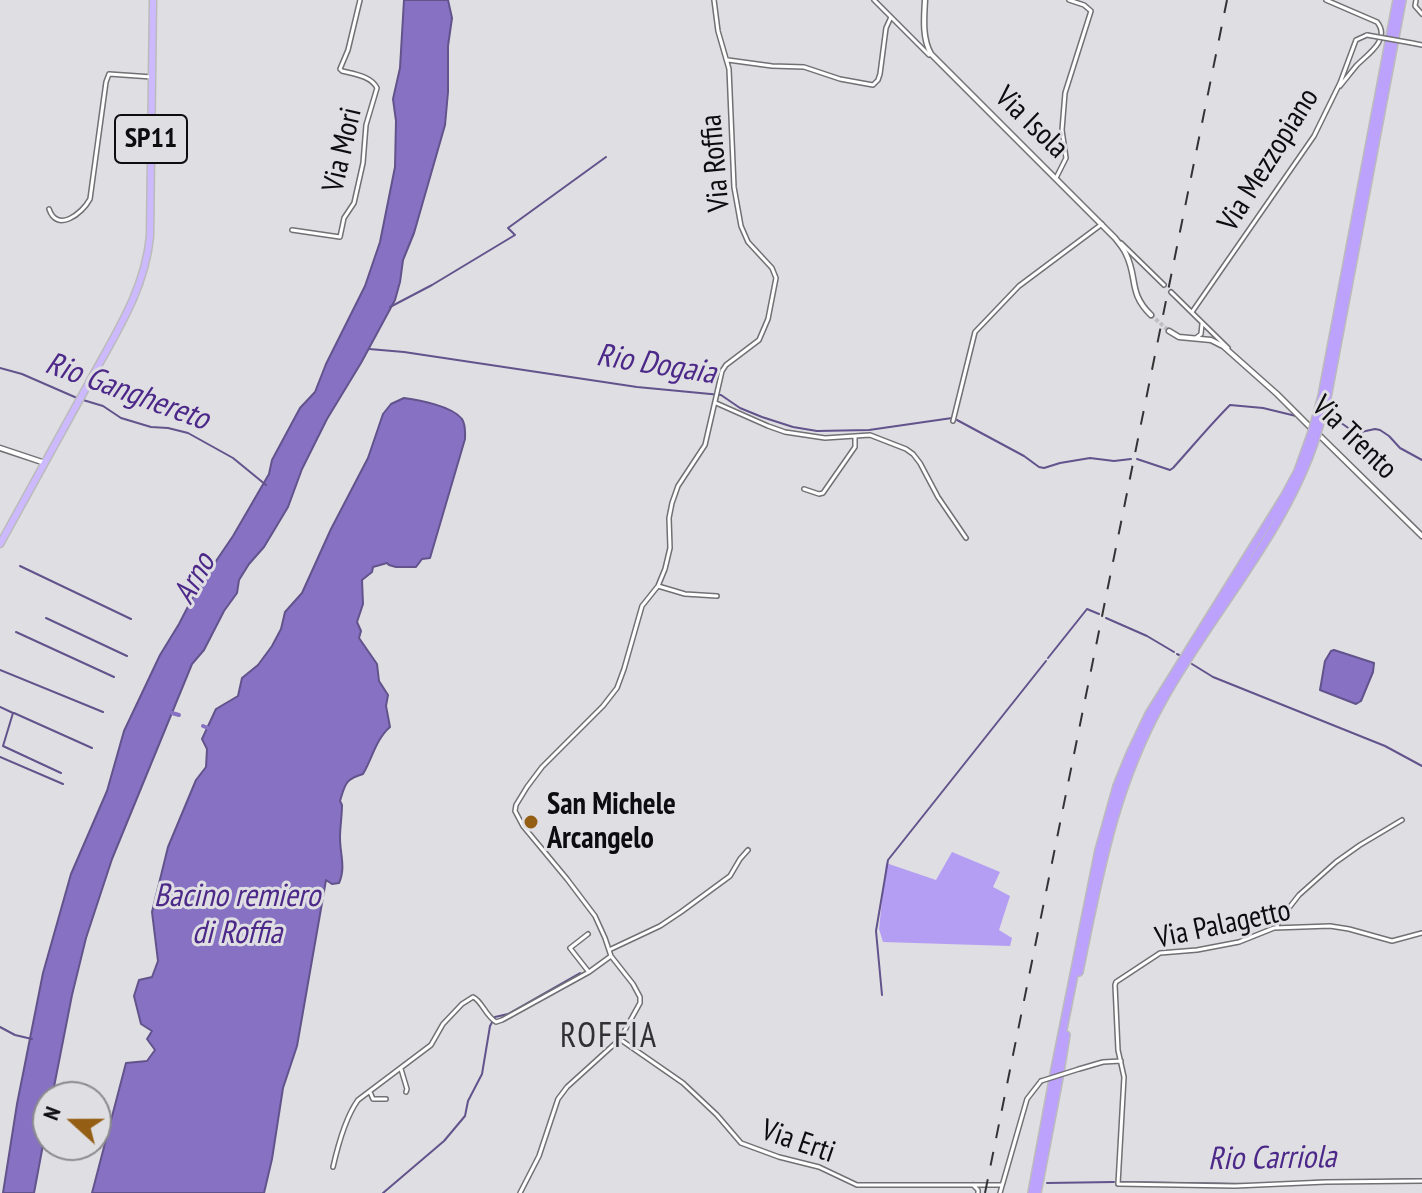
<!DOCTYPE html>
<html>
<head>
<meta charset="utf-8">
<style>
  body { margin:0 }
  #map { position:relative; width:1422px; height:1193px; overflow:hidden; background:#dfdee2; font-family:"PT Sans Narrow",sans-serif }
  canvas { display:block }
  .north { position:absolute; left:32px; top:1081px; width:80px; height:80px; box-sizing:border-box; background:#dfdee2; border:2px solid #8b8a8d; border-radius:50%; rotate:291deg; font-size:22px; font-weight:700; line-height:32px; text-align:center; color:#0d0c0e }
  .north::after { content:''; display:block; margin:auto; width:28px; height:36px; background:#945f15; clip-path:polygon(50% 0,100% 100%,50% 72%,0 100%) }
</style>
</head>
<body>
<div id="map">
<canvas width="1422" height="1193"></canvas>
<div class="north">N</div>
</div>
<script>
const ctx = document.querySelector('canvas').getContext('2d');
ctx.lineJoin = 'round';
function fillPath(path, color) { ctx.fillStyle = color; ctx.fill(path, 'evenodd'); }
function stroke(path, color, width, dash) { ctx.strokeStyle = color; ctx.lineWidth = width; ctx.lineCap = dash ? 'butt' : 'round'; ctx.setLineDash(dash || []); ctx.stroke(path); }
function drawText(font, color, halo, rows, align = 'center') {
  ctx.font = font + ' "PT Sans Narrow",sans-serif'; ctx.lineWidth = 6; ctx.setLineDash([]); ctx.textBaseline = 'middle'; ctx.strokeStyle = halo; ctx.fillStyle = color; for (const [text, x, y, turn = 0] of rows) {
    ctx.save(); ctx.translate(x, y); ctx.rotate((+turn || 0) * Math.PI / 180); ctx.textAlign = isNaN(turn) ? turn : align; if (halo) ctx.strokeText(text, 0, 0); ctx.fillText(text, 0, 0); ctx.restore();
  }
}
fillPath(new Path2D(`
  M952,852L1000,872L993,887L1010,896L999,930L1012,938L1010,946L883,942L879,929L886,863L936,880Z`), '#b49ef3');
const water = new Path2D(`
  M404,0H448L452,18L448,46V92L445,125L414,233L403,260L400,282L395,300L361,363L327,419L302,469L288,507L264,547L249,564L239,580L237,593L224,611L204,650L192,664L112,859L86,938L72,995L52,1097H48V1118L34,1193H3L17,1104L43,973L71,874L107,791L124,731L160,655L179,624L197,589L233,536L269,474L272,460L300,408L315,392L326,364L365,286L380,242L395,167L396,121L393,99L400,68Z
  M404,398C419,400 452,406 462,419C466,425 465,433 465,439L430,558L422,559L416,567H396L389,565L387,563L373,567L372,572L362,580L363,604L357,622L361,631L359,638L377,664L379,681L388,695L386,706L390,727C376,739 372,759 363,774C345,779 345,785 340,801L342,805C342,816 340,827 340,838C340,854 346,868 339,883L332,884L326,880L297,1046L283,1088L272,1159L264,1193H92L126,1063L147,1061L155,1050L147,1039L152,1031L141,1024L134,996L139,980L152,977L158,961L152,912L168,847L196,780L206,767L207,749L202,739L216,709L238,696L242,678L258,665L272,646L281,629L285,612L302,593L331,529L368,458L383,414L391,404Z
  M1334,650L1374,663L1373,672L1361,701L1356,704L1320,690L1325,661L1331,651Z`);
fillPath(water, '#8771c2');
stroke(water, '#62538c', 2);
stroke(new Path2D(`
  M390,307L432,285L515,235L508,228L606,157
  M369,349L404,352L637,387L721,395L740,408L762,417L793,427L817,431L869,430L952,418
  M0,368L22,374L77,398
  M83,400L103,406L121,418L151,427L168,428L188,433L233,458L266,485
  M1322,417L1334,418L1354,432H1361L1375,429L1380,430L1389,436L1400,448L1422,460
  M957,420L1024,456L1039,467L1044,468L1060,463L1090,458L1114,461L1131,459
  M1137,459L1170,470L1173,468C1192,447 1210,425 1230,405L1263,408L1296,416
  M20,566L131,619
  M46,618L127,656
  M1106,618L1147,636L1174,652
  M16,632L114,677
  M1177,654L1179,655
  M1048,658L1087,609L1099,614
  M1192,664L1213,677L1385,746L1422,766
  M0,670L103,712
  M0,707L13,713L3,746L61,773
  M14,713L92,748
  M0,757L63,784
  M882,995L876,931L888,860L1046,661
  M0,1027L15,1035L32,1039
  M1383,1180L1422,1179
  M1311,1181L1353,1180
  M1122,1182L1249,1184
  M1047,1183L1114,1182
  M383,1193L444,1141L465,1116L468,1101L482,1074L490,1026L495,1017L508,1014L580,973`), '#62538c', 2);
stroke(new Path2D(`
  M172,713L179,715
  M203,726L208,728`), '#8771c2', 4);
stroke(new Path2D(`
  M1151,315L1169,331`), '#c0bec2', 4, [4, 2]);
const minor = new Path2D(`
  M874,0L929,55
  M1326,0L1377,22C1391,39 1368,54 1357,65C1351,72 1346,79 1340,86
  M1416,0L1415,6L1422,14
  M1412,43L1422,45
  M728,60L772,66L804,67L840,79L873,85L878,80L880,74L886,28L891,17
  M1056,178L1066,158L1062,130L1065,93L1091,11L1084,5L1069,0
  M49,209C57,233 82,214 90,199L106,82L109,74L152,77
  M292,230L340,237L344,218L354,203L363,163L366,125L377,88C371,76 354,74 342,71L340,69L348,50L360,0
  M1121,243L1164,285
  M1171,292L1228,348
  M1192,312L1314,136L1340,83L1356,40L1367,35
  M1196,338L1201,334L1202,324
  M716,403L768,426L785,432L825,438L870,435L906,449L913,454L920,463L938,497L966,538
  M953,421L975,332L1019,286L1102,224
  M804,489L819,494L823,493L855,447V437
  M658,586L685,594L717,596
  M1277,927L1278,922L1299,895L1336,862L1360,845L1402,820
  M1422,933L1392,941L1349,929L1330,926L1274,928L1239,942L1197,950L1160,953L1116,982L1115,985L1118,1050L1124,1077L1118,1184L1235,1186L1326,1182L1422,1181
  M588,934L570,948L588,971
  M609,950L660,926L681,912L730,876L740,859L748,850
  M621,1040L683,1083L717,1115L741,1143L779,1157L819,1167L857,1185H1001
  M401,1069L407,1089L406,1092
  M1079,1069L1103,1062L1121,1061
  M370,1092L373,1099H386
  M333,1167C338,1145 345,1118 358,1100L431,1045L443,1024L462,1004L473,997C482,1001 485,1015 496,1022L502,1020L589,972L611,956
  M973,1185L978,1190V1193
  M520,1193L539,1156L558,1099L567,1087L620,1039L640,1003V997L633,984L611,956L605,938L595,916L567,879L523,826L515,811L516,805L527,787L542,767L603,706L617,688L624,669L642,606L658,586L665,569L670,548L669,518L672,503L678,486L705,445L722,371L726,365L759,340L768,319L776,278L772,268L748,242L741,226L734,187L729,69L718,31L714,0
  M1000,1193L1027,1099L1041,1081`);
const tertiary = new Path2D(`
  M925,0C924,18 922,38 931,54L1115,238C1119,243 1124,249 1126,254C1138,278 1128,293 1151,315
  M1169,331L1179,337L1211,340L1223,346L1277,394L1311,428
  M1318,434L1422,536
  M0,448L45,463`);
const primary = new Path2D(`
  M0,544C29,492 57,440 86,388C112,339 145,292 150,236L153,0`);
const trunk = new Path2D(`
  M1322,396L1397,0
  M1327,398L1402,0
  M1079,972C1099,875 1114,787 1163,700C1212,612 1285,533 1316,437
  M1060,1072L1066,1035
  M1054,1074L1099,850L1117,786L1130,754L1149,714L1284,497L1298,471L1312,432
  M1032,1193L1053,1080
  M1037,1193L1059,1078`);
stroke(minor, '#717175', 6);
stroke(tertiary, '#717175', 7);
stroke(primary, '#bbbbbc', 9);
stroke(trunk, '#bbbbbc', 10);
stroke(minor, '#fff', 3);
stroke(tertiary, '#fff', 4);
stroke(primary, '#cdb9fd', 6);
stroke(trunk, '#bca2fc', 7);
stroke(new Path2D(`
  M985,1193L1227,0`), '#343335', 2, [14, 14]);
const minorBridge = new Path2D(`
  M1367,35L1412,43
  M1041,1081L1079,1069`);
const trunkBridge = new Path2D(`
  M1312,432L1322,396
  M1316,437L1327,398`);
stroke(minorBridge, '#717175', 6, []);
stroke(trunkBridge, '#bbbbbc', 10, []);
stroke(minorBridge, '#fff', 3);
stroke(trunkBridge, '#bca2fc', 7);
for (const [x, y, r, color] of [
  [531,822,8,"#945f15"]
]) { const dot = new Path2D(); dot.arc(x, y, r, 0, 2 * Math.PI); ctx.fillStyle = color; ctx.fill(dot); stroke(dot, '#dfdee2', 3); }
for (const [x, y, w] of [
  [151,139,72]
]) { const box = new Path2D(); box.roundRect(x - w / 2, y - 24, w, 48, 6); ctx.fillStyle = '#dfdee2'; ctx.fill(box); stroke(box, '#0d0c0e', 2); }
drawText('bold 28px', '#0d0c0e', null, [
  ["SP11",151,139]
]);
drawText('30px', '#0d0c0e', '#dfdee2', [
  ["Via Isola",1031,123,44],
  ["Via Mori",343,150,-77],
  ["Via Mezzopiano",1269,160,-58],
  ["Via Roffia",716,163,-95],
  ["Via Trento",1354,438,44],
  ["Via Palagetto",1223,925,-12],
  ["Via Erti",798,1142,19]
]);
drawText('bold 30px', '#0d0c0e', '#dfdee2', [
  ["San Michele",547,805],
  ["Arcangelo",547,839]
], 'left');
drawText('italic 32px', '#4c2889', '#dfdee2', [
  ["Rio Dogaia",656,365,9],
  ["Rio Ganghereto",127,392,20],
  ["Arno",195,579,-61],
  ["Bacino remiero",237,897],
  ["di Roffia",237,934],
  ["Rio Carriola",1272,1159,-1]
]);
ctx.letterSpacing = '2px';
drawText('34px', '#313134', '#dfdee2', [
  ["ROFFIA",609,1037]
]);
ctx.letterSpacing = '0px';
</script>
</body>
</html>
